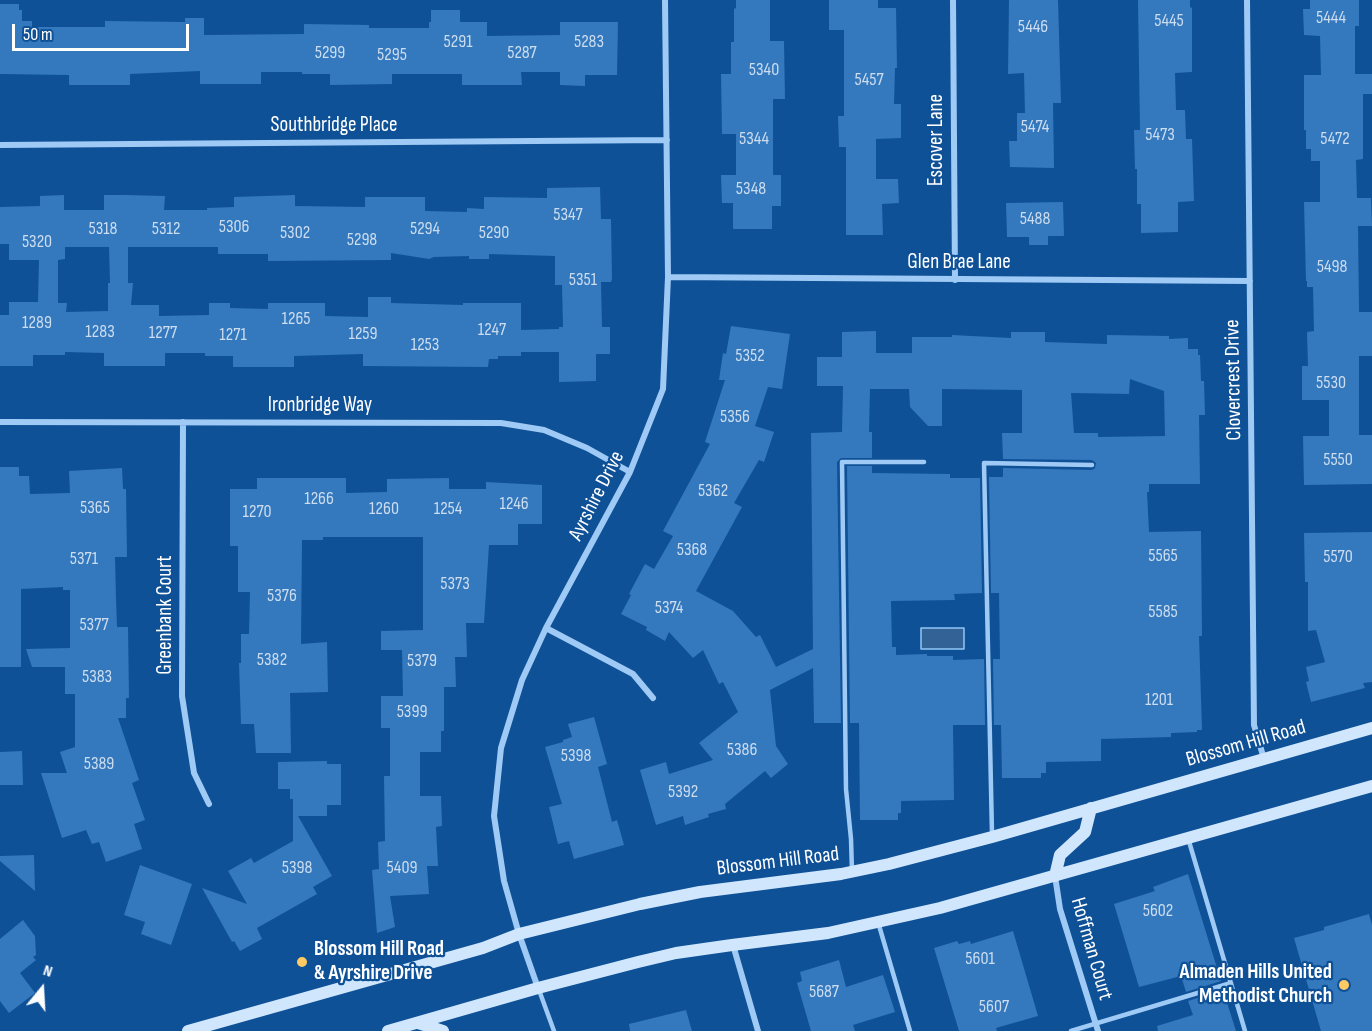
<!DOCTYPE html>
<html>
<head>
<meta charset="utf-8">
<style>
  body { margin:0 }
  #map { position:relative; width:1372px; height:1031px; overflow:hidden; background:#0f5197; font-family:"Sofia Sans Condensed",sans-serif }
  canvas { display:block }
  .north { position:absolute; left:12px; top:959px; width:60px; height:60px; -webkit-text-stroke:4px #0f5197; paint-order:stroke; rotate:18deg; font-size:16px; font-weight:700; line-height:24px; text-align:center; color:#fff }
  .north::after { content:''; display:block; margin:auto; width:21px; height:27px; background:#fff; clip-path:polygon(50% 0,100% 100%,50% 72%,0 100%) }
  .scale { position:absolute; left:12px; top:24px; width:177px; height:27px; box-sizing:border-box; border:3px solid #fff; border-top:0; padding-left:8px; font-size:18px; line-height:21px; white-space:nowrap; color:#fff; -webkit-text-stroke:4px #0f5197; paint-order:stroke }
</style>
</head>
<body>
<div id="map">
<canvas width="1372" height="1031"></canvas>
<div class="north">N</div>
<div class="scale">50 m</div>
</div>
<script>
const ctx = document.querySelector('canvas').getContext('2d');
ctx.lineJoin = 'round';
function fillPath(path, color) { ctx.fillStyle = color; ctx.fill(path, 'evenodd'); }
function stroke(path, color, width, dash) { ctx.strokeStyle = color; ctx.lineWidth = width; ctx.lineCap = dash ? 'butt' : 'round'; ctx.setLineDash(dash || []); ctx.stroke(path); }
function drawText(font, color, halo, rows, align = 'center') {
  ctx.font = font + ' "Sofia Sans Condensed",sans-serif'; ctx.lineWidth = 4.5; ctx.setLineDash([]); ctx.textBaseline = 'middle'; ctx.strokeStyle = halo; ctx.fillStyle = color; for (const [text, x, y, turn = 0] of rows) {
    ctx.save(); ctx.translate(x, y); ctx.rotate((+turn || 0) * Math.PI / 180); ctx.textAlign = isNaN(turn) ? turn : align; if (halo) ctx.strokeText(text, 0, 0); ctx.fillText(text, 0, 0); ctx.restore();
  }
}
const water = new Path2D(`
  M964,628V649H921V628Z`);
fillPath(water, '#336396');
stroke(water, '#91c6f8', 1.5);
fillPath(new Path2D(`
  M736,0H770V41H784L785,99H773V175H781V206H772V229H733V203H722L721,175H736V134H722L721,74H731V42H734V9L736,8Z
  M829,0H878V8H896L897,68H895L894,104H901V138L876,139V179H898L899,203L882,204L883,235H846V147H839L838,116H844V30H829Z
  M1009,0H1058L1061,103H1053L1054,168L1010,167L1009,141H1017V113H1025L1024,73L1008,74Z
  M1138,0H1190V7L1192,8V72L1175,73L1176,110H1185L1186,139H1192L1194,201L1178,202V232L1141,233V204H1137V169H1135L1134,130H1140Z
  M1310,0H1359V26H1355V74H1372V94H1363V159L1356,160L1357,198H1371L1372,226H1358L1359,312H1372V356H1359V435H1372V484L1304,485L1303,436H1329V400H1302V366H1308L1307,332L1314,331L1313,287H1307V281H1306L1304,202H1320V161H1311V149H1306V130H1304V75H1321L1320,36L1304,35L1303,9H1310Z
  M0,4H19V10H22V21H32V27H105V21L185,22V18H204V35L304,34V24L369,25V28H429V22H431V10H460V22H487V36L560,35V22H618L617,75H585V86L560,85V72H521L522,85H462V74H392V84L330,85V74H302V72H261V84H200V71L130,74V85H69V75L0,74Z
  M600,187L601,219H611L612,279L611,282H601L602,327H610V354H596V381L559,382V352H521V356H498V359H489L488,367L363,366V354L294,356V367H233V356H205V353H165V366H104V353L65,352V355H33V366H0V315H9V302H38L39,260H9V244H0V207L40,206V196L64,195V210H104V195H126L165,196L164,210H207V208L234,207V197L295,195V206L365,207V197H425V211L467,212V208L484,209V197L547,198V188ZM65,247H109L110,283H108V311L66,312L67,303H58V260L65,259ZM128,247H218V254H268V261L391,260V253L429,259L434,257L469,256V259H489V254L555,256V285H562L563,327H559V329L521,330V303H463V305L391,303V297H368V317L325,316V303H268V309L230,308V303H209V315L159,316V305H131L133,283H128Z
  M1063,202L1064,236H1048V245H1029V237H1007L1006,203Z
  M731,326L790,334L782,389L768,387L755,426L774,432L764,462L759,460L734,503L742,507L696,591L733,611L756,637L760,635L776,667L813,649L811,433L842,432L843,386H817V357H842V332L876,331V353H912V337H952V335L1011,338V332H1045V342L1107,344V335L1169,336V339L1188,338V349H1198V355H1200L1201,381H1204L1205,415H1199L1200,484H1149V492H1147L1149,532L1201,531L1202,636H1199L1202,730H1197V732L1171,733V737L1101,739V761L1046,762V773H1041V778H1002L1001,725H994L993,659H1000L999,593H991L989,477H1003V468L1092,470L1095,468L1096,463L1092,460L1003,459L1002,433H1022V390L942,389V426H928L910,407L909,389H870L869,432H872V458H841L837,462L841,723H814L813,668L770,690L776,746L788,764L771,778L765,771L725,804L726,809L708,814L709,817L685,825L683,816L656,825L640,770L666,762L669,774L713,760L699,743L738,712L723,682L719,684L703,650L693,658L669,632L665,641L646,630L647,627L621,614L631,595L629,594L645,564L654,569L673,536L663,531L710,444L705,442L725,380H719L723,353L726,354ZM1130,379L1164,391L1165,436L1098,437V433H1074L1071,393L1129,394Z
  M847,466H872V473L950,474V478H980L982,593L954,594L955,600L891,601L892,647H896V655L927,654V656H953V660L984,659L985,725H953L954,800L901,801V813H898V820H860L859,723H850Z
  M0,467H19V476H29L30,494L70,493L69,471L122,468L123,489H126L127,557H115L116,599L117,627H128L129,698H126V718H118L139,780L132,783L145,820L134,824L142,849L106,862L99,842L92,844L86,830L62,838L41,773H67L60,752L75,747V694H65V667H32L26,649L70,648V590H63V587L21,589V667H0Z
  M257,478H346V493L387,492V479L449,478V489H486V482L542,485V524H518V545H489L484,623H466L467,657H455L456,687H444V731H441V752H420V796H441L442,826L436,827L438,866H427L429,894L390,896L395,927L377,933L372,870L379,869L378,842L385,841L384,776H390V728H381V696H403L402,650H381V631L423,630V537H323V540H302L301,644L327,642L328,692L290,693L291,753H256L254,724H241L239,663H241V634H249L250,592H238V546H230V489H257Z
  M1372,532V682L1363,683L1365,688L1311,702L1306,682L1309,681L1306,667L1325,662L1316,630L1308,631V582H1305L1304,533Z
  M594,717L607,764L598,767L612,822L617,820L624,845L574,859L569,841L558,844L549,807L562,804L545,747L563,742V740L572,737L568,724Z
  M22,751L23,785H0V752Z
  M327,761V764H341V805H327V816H298L332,876L313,887L317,894L257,928L262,939L240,951L234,941L232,942L202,888L247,904L228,871L251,858L254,863L293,841V799H290V789H278V762Z
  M34,855L35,891L0,861V856Z
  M140,865L192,884L171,945L141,934L145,922L124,915Z
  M1188,874L1221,981L1186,992L1181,976L1139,987L1114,904L1155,891L1153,887Z
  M1369,914L1372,925V1031H1321L1294,938L1324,930V927Z
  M23,920L35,936L36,955L33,957L36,960L20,973L35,993L9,1013L0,1001V939Z
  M1013,931L1038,1016L996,1028L997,1031H959L934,948L957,941L959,944L970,941L971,944Z
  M839,960L846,987L883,975L895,1012L853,1025L855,1031H811L797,983L802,981L800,972Z
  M1223,990L1236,1031H1158L1157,1026L1193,1015L1188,1001Z
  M686,1010L692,1031H630L629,1024Z`), '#3478be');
stroke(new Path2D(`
  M992,834L984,463L1092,465
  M1188,838L1245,1031
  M852,872L851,839L846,789L842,462H924
  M878,922L910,1031
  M539,990L554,1031
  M1071,1031L1231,983`), '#9fcaf5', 4.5);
stroke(new Path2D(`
  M953,0L955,280
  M1247,0L1254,725L1264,759
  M0,145L667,140
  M668,277L1250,281
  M0,422L501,423L544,430L587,448L630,472
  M183,422L182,696L194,773L209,804
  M546,628L633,674L653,698
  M1055,876L1060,909L1098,1031
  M733,945L758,1031
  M538,988L519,934L504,881L494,816L501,748L522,680L546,628L630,472L663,389L668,277L665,0`), '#9fcaf5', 6);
stroke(new Path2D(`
  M1055,876L1060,855L1085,832L1091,808
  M418,1023L443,1031
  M188,1031L483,948L519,934L640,904L700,892L841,874L889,864L992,837L1372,728
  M388,1031L538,988L638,962L676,953L732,945L828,933L940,908L1372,786`), '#cfe6fd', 12);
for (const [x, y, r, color] of [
  [302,962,6,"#ffca63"],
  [1344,985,6,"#ffca63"]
]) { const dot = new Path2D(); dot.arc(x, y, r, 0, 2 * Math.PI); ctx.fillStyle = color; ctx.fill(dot); stroke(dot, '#0f5197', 2); }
drawText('18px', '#ccddef', null, [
  ["5444",1331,18],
  ["5445",1169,21],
  ["5446",1033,27],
  ["5291",458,42],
  ["5283",589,42],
  ["5299",330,53],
  ["5287",522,53],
  ["5295",392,55],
  ["5340",764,70],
  ["5457",869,80],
  ["5474",1035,127],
  ["5473",1160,135],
  ["5344",754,139],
  ["5472",1335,139],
  ["5348",751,189],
  ["5347",568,215],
  ["5488",1035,219],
  ["5306",234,227],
  ["5318",103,229],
  ["5312",166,229],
  ["5294",425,229],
  ["5302",295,233],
  ["5290",494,233],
  ["5298",362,240],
  ["5320",37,242],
  ["5498",1332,267],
  ["5351",583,280],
  ["1265",296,319],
  ["1289",37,323],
  ["1247",492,330],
  ["1283",100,332],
  ["1277",163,333],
  ["1259",363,334],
  ["1271",233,335],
  ["1253",425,345],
  ["5352",750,356],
  ["5530",1331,383],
  ["5356",735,417],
  ["5550",1338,460],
  ["5362",713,491],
  ["1266",319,499],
  ["1246",514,504],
  ["5365",95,508],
  ["1260",384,509],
  ["1254",448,509],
  ["1270",257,512],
  ["5368",692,550],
  ["5565",1163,556],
  ["5570",1338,557],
  ["5371",84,559],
  ["5373",455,584],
  ["5376",282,596],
  ["5374",669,608],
  ["5585",1163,612],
  ["5377",94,625],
  ["5382",272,660],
  ["5379",422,661],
  ["5383",97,677],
  ["1201",1159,700],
  ["5399",412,712],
  ["5386",742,750],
  ["5398",576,756],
  ["5389",99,764],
  ["5392",683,792],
  ["5398",297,868],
  ["5409",402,868],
  ["5602",1158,911],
  ["5601",980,959],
  ["5687",824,992],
  ["5607",994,1007]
]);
drawText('21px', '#fff', '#0f5197', [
  ["Southbridge Place",334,126],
  ["Escover Lane",937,140,-90],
  ["Glen Brae Lane",959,263],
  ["Clovercrest Drive",1234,380,-91],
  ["Ironbridge Way",320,406],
  ["Ayrshire Drive",597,496,-63],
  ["Greenbank Court",166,615,-90],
  ["Blossom Hill Road",1246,744,-16],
  ["Blossom Hill Road",778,862,-7],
  ["Hoffman Court",1091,949,74]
]);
drawText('bold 21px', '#fff', '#0f5197', [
  ["Blossom Hill Road",314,950],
  ["& Ayrshire Drive",314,974],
  ["Almaden Hills United",1332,973,"right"],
  ["Methodist Church",1332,997,"right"]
], 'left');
</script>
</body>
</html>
